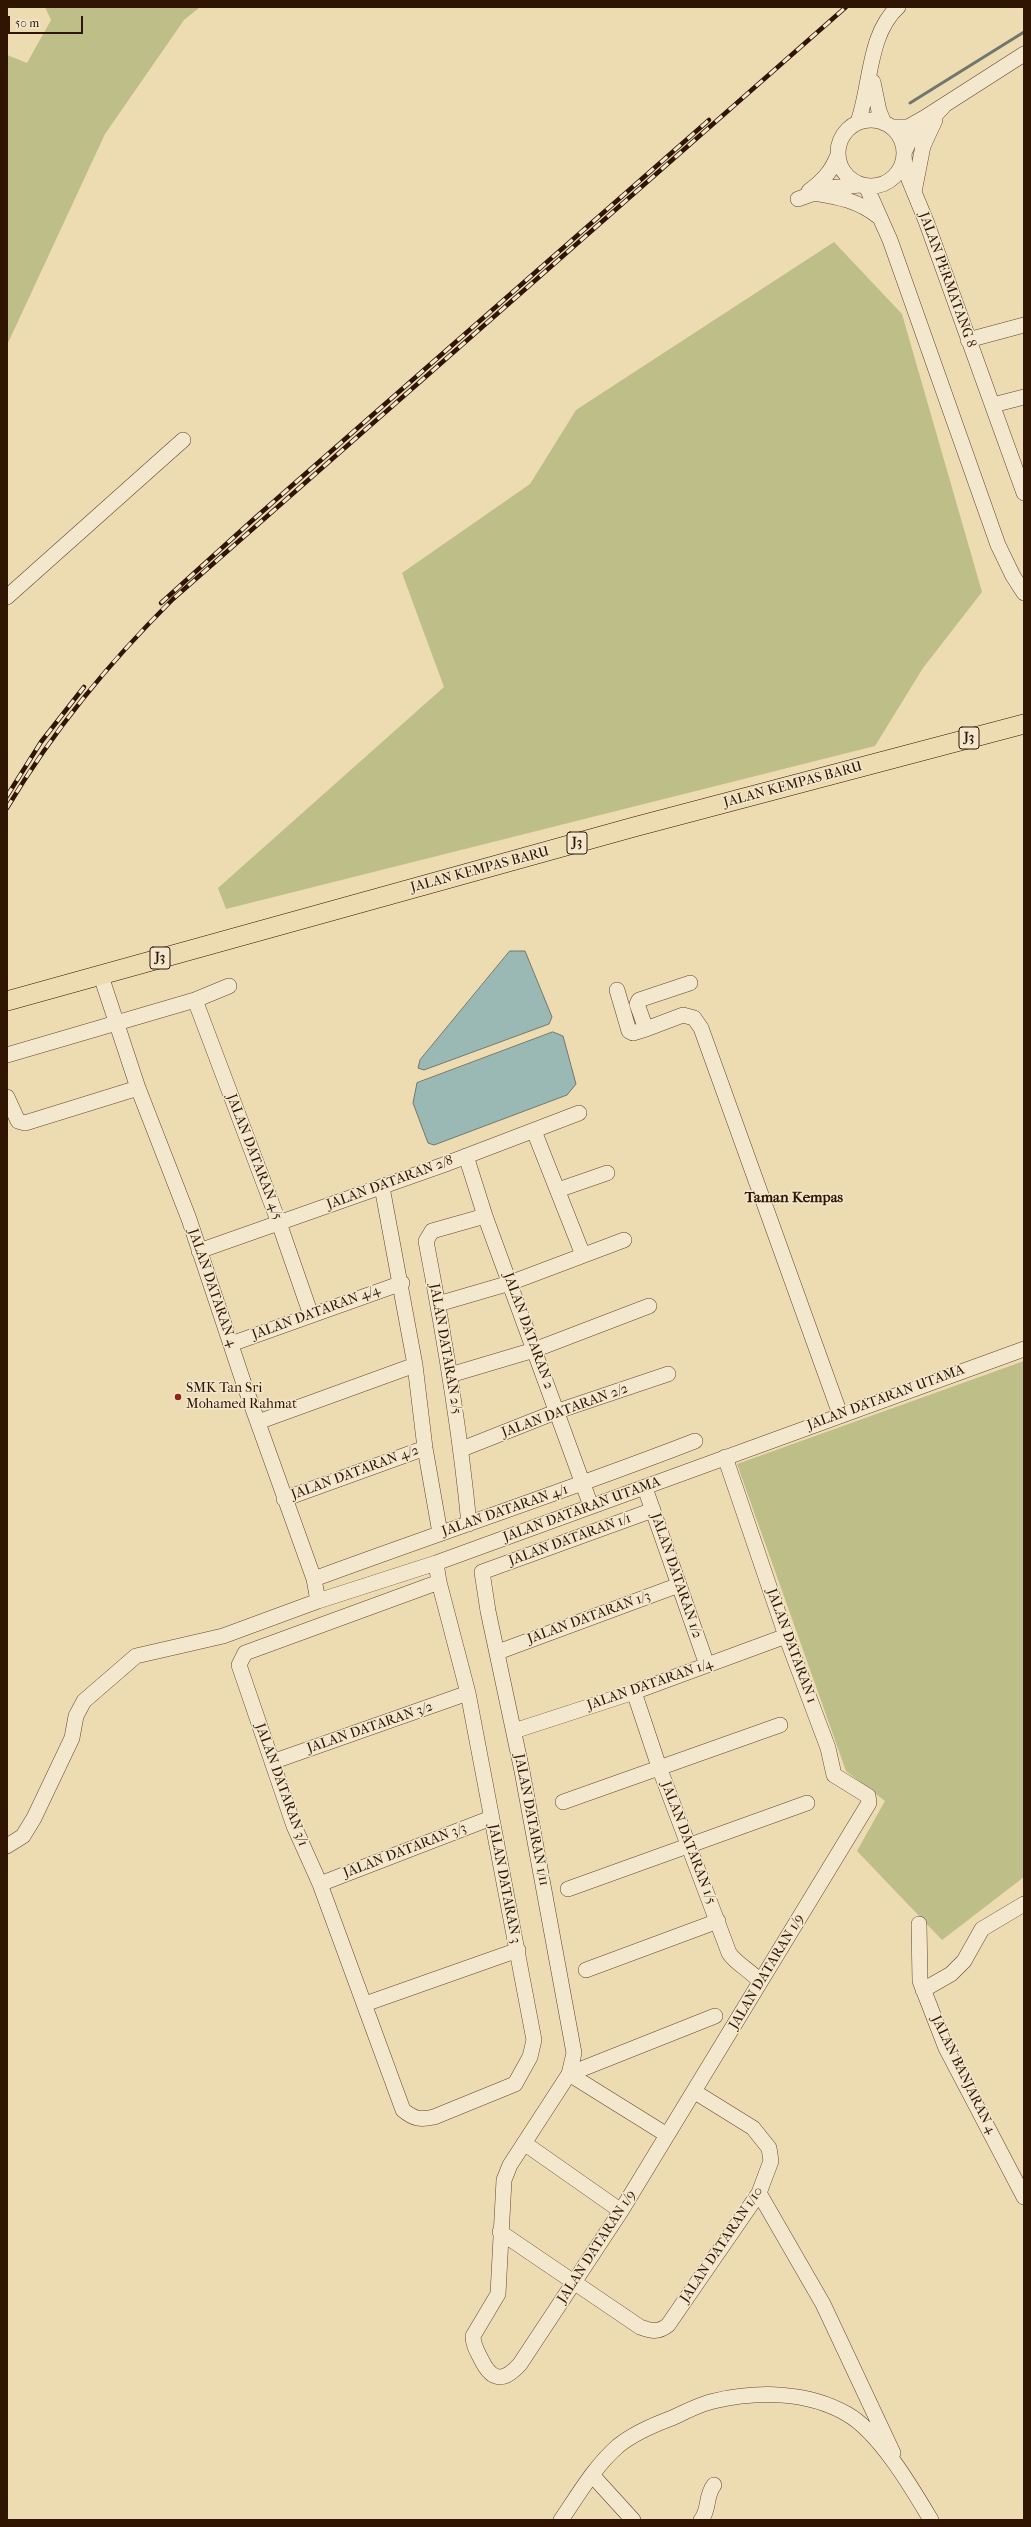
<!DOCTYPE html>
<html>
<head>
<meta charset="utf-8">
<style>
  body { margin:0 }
  #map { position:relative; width:1031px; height:2527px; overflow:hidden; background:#eddbb2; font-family:"IM FELL French Canon",serif }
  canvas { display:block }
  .frame { position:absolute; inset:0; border:8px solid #311503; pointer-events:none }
  .scale { position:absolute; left:8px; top:16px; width:75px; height:18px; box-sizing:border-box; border:2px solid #311503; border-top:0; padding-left:5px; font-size:12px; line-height:14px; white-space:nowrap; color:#311503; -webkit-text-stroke:3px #f3e8cd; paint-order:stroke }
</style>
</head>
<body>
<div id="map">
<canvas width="1031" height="2527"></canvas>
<div class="frame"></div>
<div class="scale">50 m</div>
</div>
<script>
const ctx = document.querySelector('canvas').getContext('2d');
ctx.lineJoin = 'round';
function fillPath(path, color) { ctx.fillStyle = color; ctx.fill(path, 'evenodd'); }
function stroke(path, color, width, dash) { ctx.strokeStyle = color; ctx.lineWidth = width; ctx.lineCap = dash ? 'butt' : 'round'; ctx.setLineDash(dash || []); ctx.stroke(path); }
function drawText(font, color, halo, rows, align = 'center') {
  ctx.font = font + ' "IM FELL French Canon",serif'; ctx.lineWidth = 3; ctx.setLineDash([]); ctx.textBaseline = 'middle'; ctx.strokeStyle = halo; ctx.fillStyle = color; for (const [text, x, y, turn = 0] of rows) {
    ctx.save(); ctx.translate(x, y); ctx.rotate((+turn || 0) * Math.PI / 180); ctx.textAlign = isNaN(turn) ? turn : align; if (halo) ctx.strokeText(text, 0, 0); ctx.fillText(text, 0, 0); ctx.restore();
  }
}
fillPath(new Path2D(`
  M45,7H200L184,20L105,134L7,345V55L27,63L51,20Z
  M834,242L902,314L982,592L923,668L875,746L226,909L218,888L444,687L402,573L530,484L576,410Z
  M1024,1361V1877L942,1940L857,1851L885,1801L846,1771L737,1464Z`), '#bebe88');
const water = new Path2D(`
  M510,951H525L552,1017L549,1024L424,1070L418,1068L420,1060Z
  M553,1032L563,1036L576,1084L567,1095L434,1145L428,1143L413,1103L417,1083Z`);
fillPath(water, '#9bb9b4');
stroke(water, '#71776d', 1);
stroke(new Path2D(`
  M910,103L1024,32`), '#71776d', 3);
const minor = new Path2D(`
  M873,82L879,111L884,123
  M943,107L909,142L904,153L905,170L926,221L1024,493
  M838 153a33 33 0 1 1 66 0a33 33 0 1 1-66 0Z
  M858,122C871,86 868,34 898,7
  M891,127H908L924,118L1024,54
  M866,186L890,240L998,545L1013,576L1024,593
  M809,191C823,181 831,172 838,155
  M914,192L923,146L935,120
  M814,193C839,197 859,201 879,217
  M798,199L829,188L860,185
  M968,340L1024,325
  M993,405L1024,397
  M7,597L183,440
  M101,976L138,1088L189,1219L243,1381L314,1579L318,1601
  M690,983L639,1000L637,1004L646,1029L683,1015L694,1018L701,1028L840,1414
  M617,990L629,1031L633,1033L646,1029
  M195,1000L279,1223L311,1315
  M7,1055L195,1000L229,986
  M7,1097L18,1121L25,1123L138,1088
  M534,1131L583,1255
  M466,1156L485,1216L591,1506
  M382,1187L415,1365L425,1448L440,1533
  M558,1190L607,1173
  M199,1251L443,1165L579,1113
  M438,1304L510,1283L624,1240
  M231,1344L402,1283
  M450,1375L534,1350L649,1306
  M258,1422L415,1365
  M462,1449L558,1411L668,1374
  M645,1488L707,1665
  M284,1499L425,1448
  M653,1510L482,1572L488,1611L522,1771L574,2053L569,2074L510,2165L504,2180L498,2294L473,2336C473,2345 477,2351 481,2359C492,2382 504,2382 520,2364L621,2211L869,1803L868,1796L834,1775L828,1748L786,1636L725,1457
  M469,1524C460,1429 444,1335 426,1241L432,1231L485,1216
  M436,1563L439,1582L468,1693L534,2040L530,2057L515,2084L434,2117C420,2120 414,2119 403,2110L320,1884L294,1826L239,1665L245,1653L439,1582
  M314,1579C441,1532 569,1490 695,1441
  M498,1652L679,1585
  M634,1692L659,1767L729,1953C737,1965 752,1971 760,1982
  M514,1731L634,1692L786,1636
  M272,1762L468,1693
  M563,1802L780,1725
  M7,1846L23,1836L34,1818L72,1738L76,1716L84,1701L136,1656L223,1636L318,1601L436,1563L1024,1349
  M320,1884L491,1818
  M568,1889L807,1803
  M919,1924L920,1981L946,2048L1024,2197
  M586,1970L718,1921
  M923,1990L951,1974L964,1961L982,1929L1024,1904
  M365,2004L518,1950
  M569,2074L715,2016
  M569,2074L667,2135
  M524,2143L621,2211
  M759,2193L823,2304L893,2453
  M500,2232L640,2327C651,2331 658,2333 668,2325L759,2193L771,2161L769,2148L753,2128L695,2092
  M592,2475L633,2520
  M561,2520C578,2495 595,2466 618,2446C634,2433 653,2425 672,2418C685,2412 700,2404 714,2401C757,2391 807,2391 847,2414C879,2432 912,2488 931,2520
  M701,2520C710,2509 705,2496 714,2485`);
const major = new Path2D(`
  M7,1001L634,827L1024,724`);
stroke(minor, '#60462f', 16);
stroke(major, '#311503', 20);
stroke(minor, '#f3e8cd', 15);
stroke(major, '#eddbb2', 19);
const rail = new Path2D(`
  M161,603L255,518L709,120
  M7,796L41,742L84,687
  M7,808C55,728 108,664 173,599L846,7`);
stroke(rail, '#311503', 4.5);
stroke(rail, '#f3e8cd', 3, [9]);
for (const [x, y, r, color] of [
  [178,1397,4,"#8f2418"]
]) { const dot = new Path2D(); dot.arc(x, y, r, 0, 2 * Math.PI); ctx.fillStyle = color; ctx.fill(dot); stroke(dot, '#f3e8cd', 1.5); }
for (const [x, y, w] of [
  [969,738,20],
  [577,843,20],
  [160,958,20]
]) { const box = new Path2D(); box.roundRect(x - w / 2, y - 11, w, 22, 3); ctx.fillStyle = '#f3e8cd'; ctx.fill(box); stroke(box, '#311503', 1); }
drawText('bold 13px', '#311503', null, [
  ["J3",969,738],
  ["J3",577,843],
  ["J3",160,958]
]);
drawText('14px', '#311503', '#f3e8cd', [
  ["JALAN PERMATANG 8",947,280,70],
  ["JALAN KEMPAS BARU",793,785,-15],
  ["JALAN KEMPAS BARU",480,870,-15],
  ["JALAN DATARAN 4/5",254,1157,69],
  ["JALAN DATARAN 2/8",390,1183,-20],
  ["JALAN DATARAN 4",212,1288,71],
  ["JALAN DATARAN 4/4",316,1313,-20],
  ["JALAN DATARAN 2",528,1331,70],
  ["JALAN DATARAN 2/5",445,1349,80],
  ["JALAN DATARAN UTAMA",886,1398,-20],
  ["JALAN DATARAN 2/2",565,1411,-20],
  ["JALAN DATARAN 4/2",355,1473,-20],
  ["JALAN DATARAN UTAMA",582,1510,-20],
  ["JALAN DATARAN 4/1",505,1511,-19],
  ["JALAN DATARAN 1/1",570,1540,-20],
  ["JALAN DATARAN 1/2",676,1576,71],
  ["JALAN DATARAN 1/3",589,1618,-20],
  ["JALAN DATARAN 1",791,1646,70],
  ["JALAN DATARAN 1/4",650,1685,-19],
  ["JALAN DATARAN 3/2",370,1728,-19],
  ["JALAN DATARAN 3/1",281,1785,70],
  ["JALAN DATARAN 1/11",531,1820,79],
  ["JALAN DATARAN 1/5",688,1843,69],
  ["JALAN DATARAN 3/3",405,1851,-21],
  ["JALAN DATARAN 3",504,1884,79],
  ["JALAN DATARAN 1/9",767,1972,-59],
  ["JALAN BANJARAN 4",963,2075,64],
  ["JALAN DATARAN 1/10",722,2245,-56],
  ["JALAN DATARAN 1/9",597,2247,-57]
]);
drawText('14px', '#311503', '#f3e8cd', [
  ["SMK Tan Sri",186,1389],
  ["Mohamed Rahmat",186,1405]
], 'left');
drawText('bold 15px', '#311503', '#f3e8cd', [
  ["Taman Kempas",794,1198]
]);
</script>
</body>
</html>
